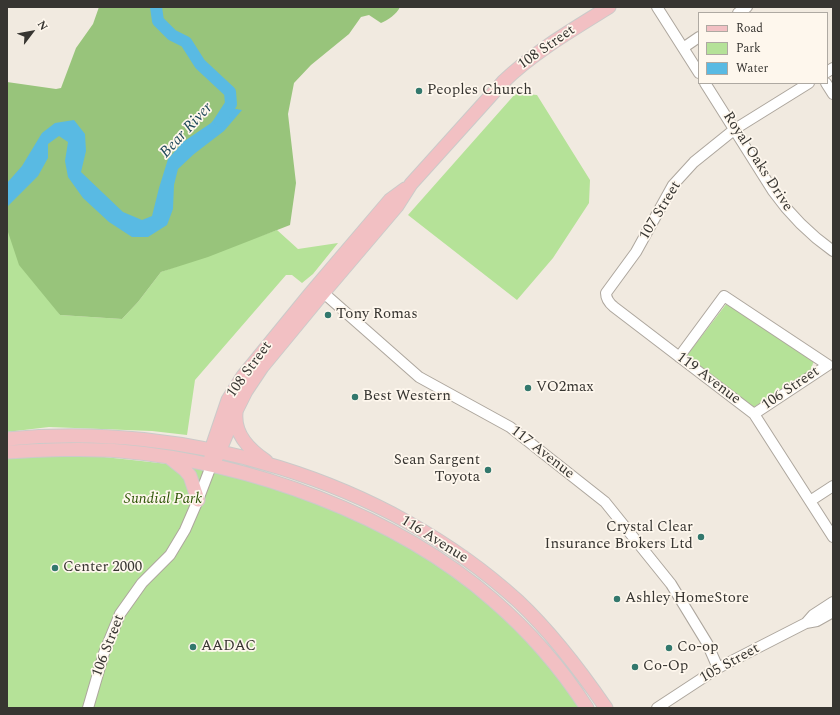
<!DOCTYPE html>
<html>
<head>
<meta charset="utf-8">
<style>
  body { margin:0 }
  #map { position:relative; width:840px; height:715px; overflow:hidden; background:#f1eae0; font-family:Spectral,serif }
  canvas { display:block }
  .frame { position:absolute; inset:0; border:8px solid #373531; pointer-events:none }
  .legend { position:absolute; left:698px; top:12px; width:130px; height:72px; box-sizing:border-box; background:#fef7ed; border:1px solid #aea9a2; margin:0; padding:5px 7px; list-style:none; font-size:12px; color:#373531 }
  .legend li { display:flex; align-items:center; gap:8px; height:20px }
  .legend b { width:20px; border:1px solid #aea9a2 }
  .north { position:absolute; left:12px; top:12px; width:40px; height:40px; -webkit-text-stroke:3px #fef7ed; paint-order:stroke; rotate:58deg; font-size:11px; font-weight:700; line-height:16px; text-align:center; color:#373531 }
  .north::after { content:''; display:block; margin:auto; width:14px; height:18px; background:#373531; clip-path:polygon(50% 0,100% 100%,50% 72%,0 100%) }
</style>
</head>
<body>
<div id="map">
<canvas width="840" height="715"></canvas>
<div class="frame"></div>
<ul class="legend">
<li><b style="height:5px;background:#f2c0c3"></b>Road</li>
<li><b style="height:11px;background:#b5e298"></b>Park</li>
<li><b style="height:11px;background:#59bae3"></b>Water</li>
</ul>
<div class="north">N</div>
</div>
<script>
const ctx = document.querySelector('canvas').getContext('2d');
ctx.lineJoin = 'round';
function fillPath(path, color) { ctx.fillStyle = color; ctx.fill(path, 'evenodd'); }
function stroke(path, color, width, dash) { ctx.strokeStyle = color; ctx.lineWidth = width; ctx.lineCap = dash ? 'butt' : 'round'; ctx.setLineDash(dash || []); ctx.stroke(path); }
function drawText(font, color, halo, rows, align = 'center') {
  ctx.font = font + ' Spectral,serif'; ctx.lineWidth = 3.5; ctx.setLineDash([]); ctx.textBaseline = 'middle'; ctx.strokeStyle = halo; ctx.fillStyle = color; for (const [text, x, y, turn = 0] of rows) {
    ctx.save(); ctx.translate(x, y); ctx.rotate((+turn || 0) * Math.PI / 180); ctx.textAlign = isNaN(turn) ? turn : align; if (halo) ctx.strokeText(text, 0, 0); ctx.fillText(text, 0, 0); ctx.restore();
  }
}
fillPath(new Path2D(`
  M516,93L537,95L590,180L589,203L553,258L517,300L408,215Z
  M7,229L60,315L122,319L138,302L161,272L277,230L298,249L338,243L313,274L302,283L292,275H286L195,380L187,435L152,431L49,427L7,432Z
  M727,303L814,361L810,371L751,409L690,361L688,354Z
  M59,454L95,456L233,471L360,516L493,600L587,708H7V458Z`), '#b5e298');
fillPath(new Path2D(`
  M99,7H400C397,14 388,20 381,23L369,15L361,17L349,34L311,65L294,83L288,114L296,183L290,225L208,257L161,272L138,302L122,319L60,315L19,265L7,229V82L56,89L61,88L76,48L93,24Z`), '#98c47b');
fillPath(new Path2D(`
  M224,107L242,110L224,131L194,154L178,169L174,185L173,209L167,225L148,237H132L109,222L83,198L68,177L65,161L68,142L59,136L48,144V158L38,176L7,207V183L22,166L42,133L55,123L74,120L85,134L86,151L81,172L123,212L142,220L152,216L159,188L168,159L183,142L211,123Z`), '#59bae3');
stroke(new Path2D(`
  M156,7L158,21L172,35L186,42L200,64L230,92L231,104L220,121`), '#59bae3', 12);
const minor = new Path2D(`
  M657,7L699,73
  M738,13L747,7
  M683,48L699,37
  M827,72L833,68
  M705,83L773,191C790,215 809,234 833,251
  M809,83L735,129L694,162L673,185L636,252L606,293C606,299 609,303 614,307L754,414L833,537
  M826,83L833,94
  M318,288L419,377L510,427L605,502L671,584L707,643L718,668
  M679,357L724,296L828,365L754,414
  M810,501L833,486
  M806,623L813,615L833,602
  M88,708L104,653L120,614L142,583L170,555L185,530L198,500L211,466
  M657,708L718,668L806,623L817,621L833,612`);
const major = new Path2D(`
  M236,413C234,435 250,450 266,461
  M7,439C186,421 384,479 518,601C552,633 580,670 606,708
  M7,452C45,450 83,448 120,451C249,462 396,515 493,600C529,631 561,668 587,708
  M170,458L185,470L190,476L198,500
  M211,459V450L228,400L243,376L310,294L390,200L405,189
  M215,460L219,452L237,409L246,391L262,367L323,293L397,206L411,184L503,82C534,52 572,30 609,7`);
stroke(minor, '#ada69d', 12);
stroke(major, '#cbcac9', 15);
stroke(minor, '#fff', 10);
stroke(major, '#f2c0c3', 13);
for (const [x, y, r, color] of [
  [419,91,4,"#33786d"],
  [328,315,4,"#33786d"],
  [528,388,4,"#33786d"],
  [355,397,4,"#33786d"],
  [488,470,4,"#33786d"],
  [701,537,4,"#33786d"],
  [55,568,4,"#33786d"],
  [617,599,4,"#33786d"],
  [193,647,4,"#33786d"],
  [669,648,4,"#33786d"],
  [635,667,4,"#33786d"]
]) { const dot = new Path2D(); dot.arc(x, y, r, 0, 2 * Math.PI); ctx.fillStyle = color; ctx.fill(dot); stroke(dot, '#fef7ed', 1.5); }
drawText('15px', '#373531', '#fef7ed', [
  ["108 Street",547,48,-35],
  ["Royal Oaks Drive",757,162,57],
  ["107 Street",661,211,-59],
  ["108 Street",250,370,-54],
  ["119 Avenue",708,379,37],
  ["106 Street",791,389,-34],
  ["117 Avenue",542,453,38],
  ["116 Avenue",434,540,32],
  ["106 Street",109,646,-69],
  ["105 Street",730,664,-29]
]);
drawText('15px', '#373531', '#fef7ed', [
  ["Peoples Church",427,91],
  ["Tony Romas",336,315],
  ["VO2max",536,388],
  ["Best Western",363,397],
  ["Sean Sargent",480,461,"right"],
  ["Toyota",480,478,"right"],
  ["Crystal Clear",693,528,"right"],
  ["Insurance Brokers Ltd",693,545,"right"],
  ["Center 2000",63,568],
  ["Ashley HomeStore",625,599],
  ["AADAC",201,647],
  ["Co-op",677,648],
  ["Co-Op",643,667]
], 'left');
drawText('italic 15px', '#2f5607', '#fef7ed', [
  ["Sundial Park",163,500]
]);
drawText('italic 16px', '#1f495b', '#fef7ed', [
  ["Bear River",187,131,-47]
]);
</script>
</body>
</html>
